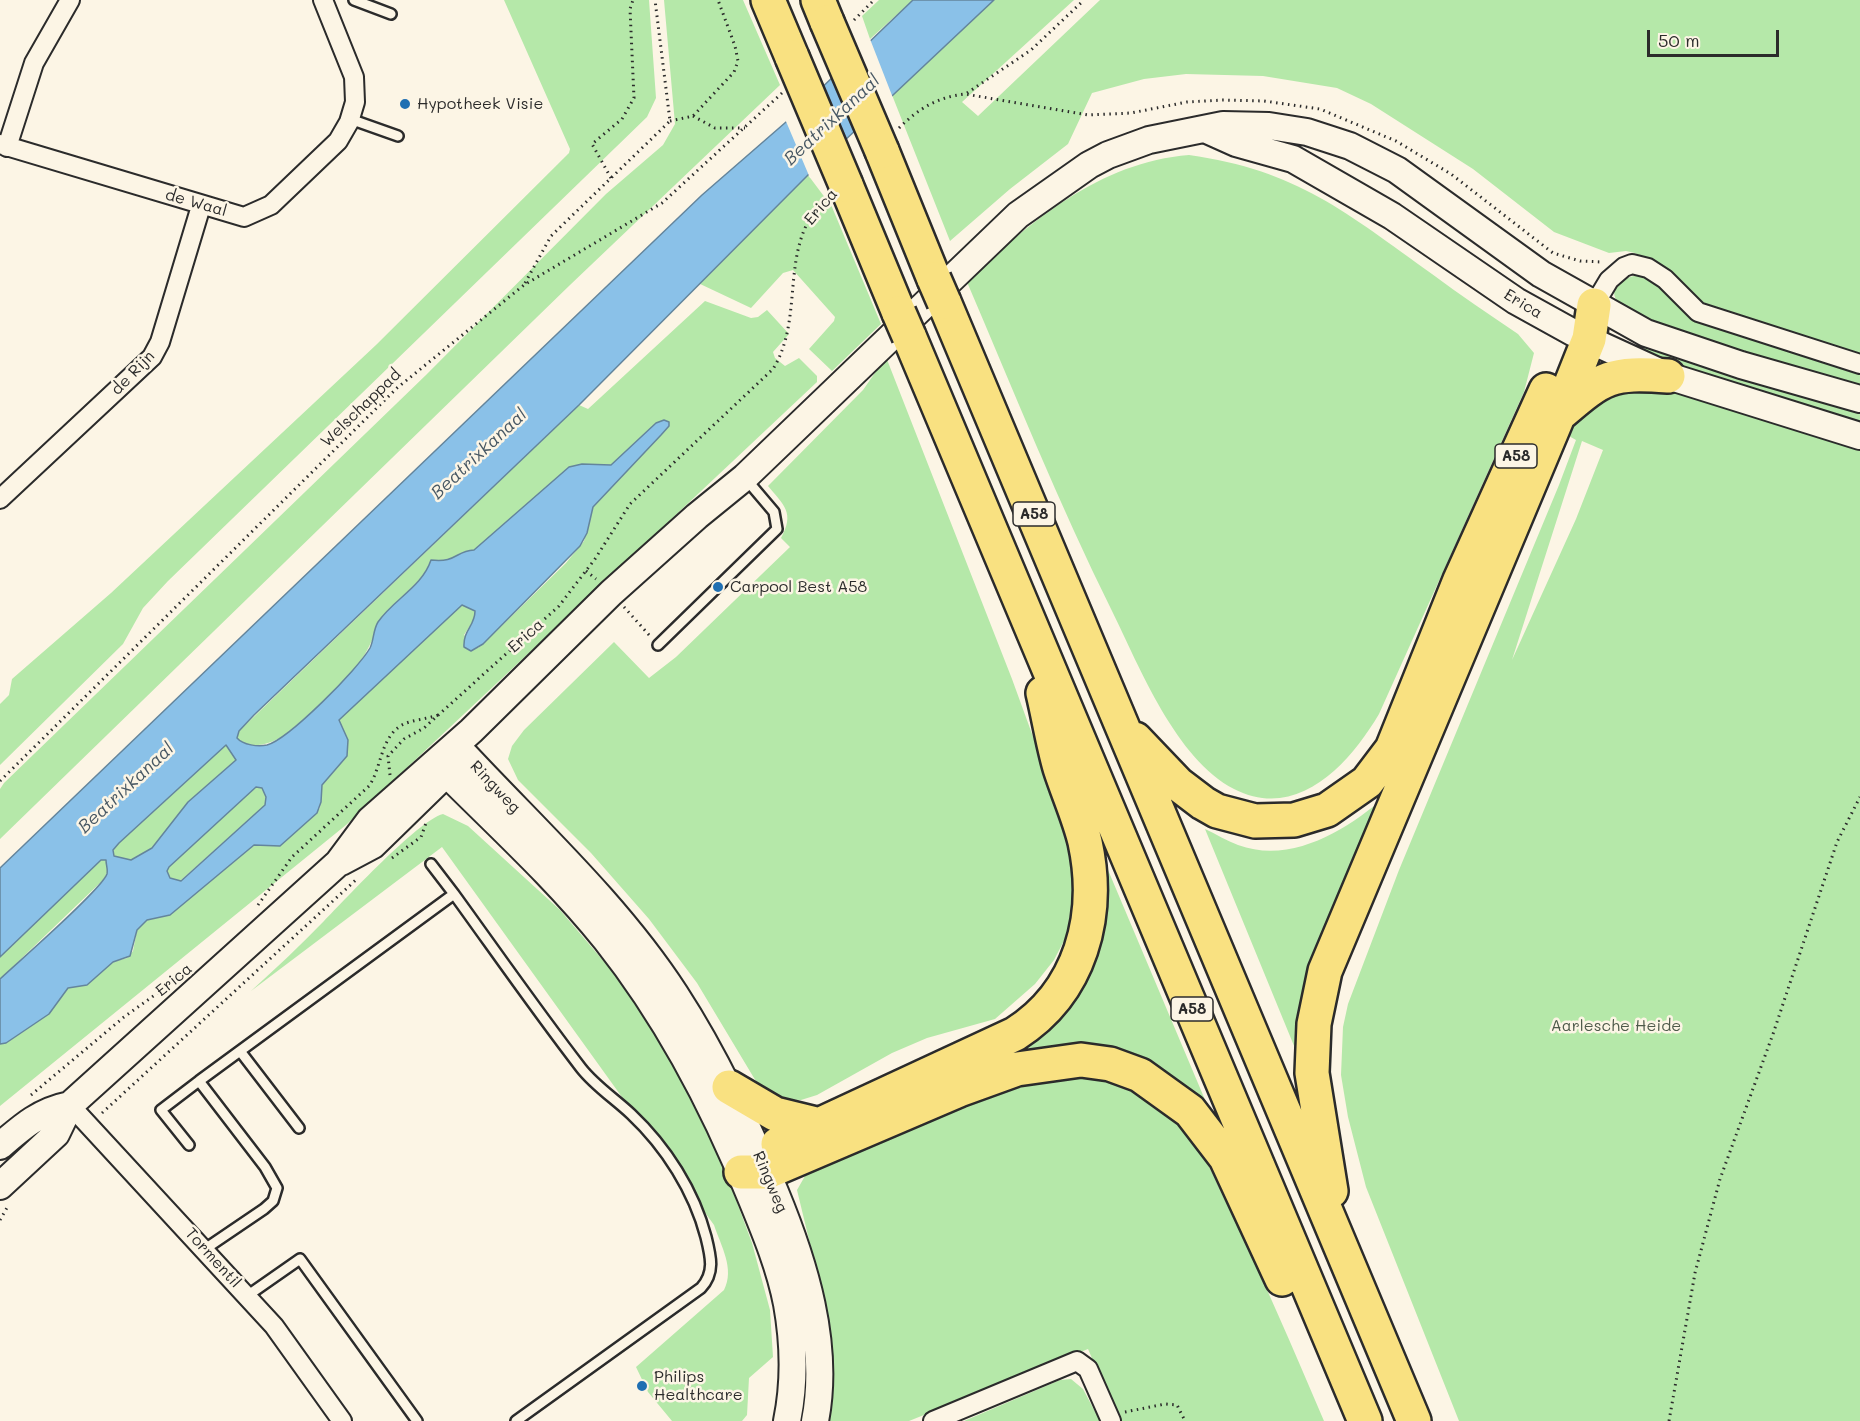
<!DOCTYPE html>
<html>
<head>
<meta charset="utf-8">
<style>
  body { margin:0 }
  #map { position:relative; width:1860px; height:1421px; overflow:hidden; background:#fcf5e5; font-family:Mali,sans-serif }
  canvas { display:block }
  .scale { position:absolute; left:1647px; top:30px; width:132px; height:27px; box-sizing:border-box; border:3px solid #2b2b2b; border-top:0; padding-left:8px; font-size:18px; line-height:21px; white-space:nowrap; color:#2b2b2b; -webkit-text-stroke:4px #fcf5e5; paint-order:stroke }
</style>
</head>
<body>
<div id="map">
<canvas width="1860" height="1421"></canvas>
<div class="scale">50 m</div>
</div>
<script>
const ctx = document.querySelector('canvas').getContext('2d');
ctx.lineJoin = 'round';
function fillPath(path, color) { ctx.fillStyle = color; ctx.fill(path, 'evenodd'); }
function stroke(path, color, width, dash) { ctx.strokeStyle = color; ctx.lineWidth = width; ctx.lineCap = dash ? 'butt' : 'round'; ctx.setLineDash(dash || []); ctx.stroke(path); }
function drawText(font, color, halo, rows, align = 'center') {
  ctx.font = font + ' Mali,sans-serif'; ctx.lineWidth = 5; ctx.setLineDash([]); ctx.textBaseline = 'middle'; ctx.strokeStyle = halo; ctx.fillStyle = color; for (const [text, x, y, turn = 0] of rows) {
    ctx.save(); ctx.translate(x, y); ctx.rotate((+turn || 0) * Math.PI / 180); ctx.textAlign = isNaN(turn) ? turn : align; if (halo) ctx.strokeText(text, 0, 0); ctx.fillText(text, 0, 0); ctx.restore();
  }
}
fillPath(new Path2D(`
  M504,0H649L656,98L647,117L168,581L143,608L123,644L0,765V704L9,695L12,679L111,593L376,345L569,153L570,149Z
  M664,0H743L780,85L570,285L0,839V789L4,783L426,375L606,194L663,145L675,124Z
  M879,0H913L870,39L862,16Z
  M994,0H1074L962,102L978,116L1100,0H1860V1421H1459L1366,1187L1348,1117L1341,1075L1343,1027L1348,1004L1399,870L1559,485L1576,440L1567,435C1584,406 1599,400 1629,387L1655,322C1639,314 1612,311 1614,288L1623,279L1641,274L1654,281L1665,294L1672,278L1653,262L1635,253L1626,251L1609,253L1554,232L1473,169L1371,104L1337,88L1263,76L1186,74L1144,79L1092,93L1068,144L1010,189L950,241L892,95ZM1582,441L1603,450L1576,519L1512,660Z
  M1189,155C1297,170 1347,213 1432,274C1460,295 1489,314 1518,334L1534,353L1524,392L1379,714C1350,763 1298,822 1234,789C1176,759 1140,668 1112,611C1059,504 1014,392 967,282C1029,222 1100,162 1189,155Z
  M808,175L832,207L881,324L832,371L809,349L834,321L835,317L793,270L783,273L751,308L698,283Z
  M705,301L751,318L758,317L767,310L789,334L773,352L775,358L785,366L799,358L817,376V382L346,825L0,1106V1044L6,1043L49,1014L68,988L87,985L113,962L127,958L133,951L137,930L147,920L170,915L254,845L280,846L320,808L322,785L347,756L348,740L338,720L462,605L475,611V618L464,635L478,648L483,644L566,563L584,541L593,507L661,435L664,420L647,431L611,465L590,464L569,467L474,550C455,551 456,563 431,560C423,582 402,594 387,612C375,627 373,644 361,660C342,687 308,716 282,737C268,744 250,751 237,738L239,731L579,405L588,409Z
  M886,357L1012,679L1063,819L1071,848L1077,893L1069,931L1054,960L1035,984L995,1019L927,1038L892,1053L817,1095L801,1100L779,1099L761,1088L754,1078L697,983L649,919L591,853L518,780L508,759L512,746L524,730L614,642L649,678L676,657L790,547L781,538C795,513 784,505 768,486L863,390Z
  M226,745L236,760L188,802L152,848L131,860L114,856L112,850L119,843Z
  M256,787L262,788L266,797L265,805L180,881L170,878L167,871L169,867Z
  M1386,796L1299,1058L1205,829C1216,834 1227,841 1238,845C1292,865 1348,829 1386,796Z
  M443,814L468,826L560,910L624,985L674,1061L690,1088L721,1159L752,1243L770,1310L773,1357L749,1378L747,1415L742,1421H672L648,1392L636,1367L724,1290C735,1269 721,1246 714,1225L442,847L251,991C276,968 301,945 324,921C346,899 417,821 443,814Z
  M1092,832L1219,1133L1149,1073L940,1084L1054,1013Z
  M101,860H106L108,872L103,880L0,979V957Z
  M1068,1075C1108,1077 1146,1091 1176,1119C1201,1141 1212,1175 1227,1204C1262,1276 1293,1348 1324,1421H1119L1088,1349L909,1421H826L819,1281L797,1190L805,1176L815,1168L871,1143L1023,1082Z
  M1071,1379L1083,1389L1100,1421H964L1060,1380Z`), '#b5e8a9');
const water = new Path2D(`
  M913,0H994L808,175L579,405L254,715L239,731L237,738C243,745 258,747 267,745C289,739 358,669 370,648C374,640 373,630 378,622C394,599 422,587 431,560C457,563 455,551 474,550L569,467L582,464L611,465L656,423L664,420L669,422V426L661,435L593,507L587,533L580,546L483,644L471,651L464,647C463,630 475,626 475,611L462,605L339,720L348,740L347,756L322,785L321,802L317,813L280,846L254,845L170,915L147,920L137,930L130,956L113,962L87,985L68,988L49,1014L6,1043L0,1044V979C18,962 101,890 107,874C108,869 106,865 106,860H101L0,957V868L702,195L786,122ZM226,745L236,760L188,802L152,848L131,860L114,856L113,850L119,843ZM256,787L262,788L266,797L265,805L181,881L170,878L167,871L169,867Z`);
fillPath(water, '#8ac1e8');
stroke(water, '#64859c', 1.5);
fillPath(new Path2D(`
  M870,39L893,98L857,133L833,74Z
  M823,83L847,142L810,178L785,119Z`), '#fcf5e5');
const service = new Path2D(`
  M354,0L391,14
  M350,119L398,136
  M658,645L777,529L774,512L746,479
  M431,864L454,894
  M240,1051L299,1128
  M189,1145L161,1110L199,1081
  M205,1249L264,1209L273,1201L277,1188L265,1167L199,1081L454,894C496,952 537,1011 581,1068C595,1086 614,1098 631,1114C666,1147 694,1191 706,1237C711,1257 715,1273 701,1288L516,1421
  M247,1296L300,1259L417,1421`);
const minor = new Path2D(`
  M0,144L244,217L271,205L338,141L349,122L355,102L354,77L323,0
  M7,147L34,63L70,0
  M1594,305L1609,280L1624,267L1632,264L1648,268L1665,279L1698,312L1860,364
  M0,499L152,357L160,342L201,206
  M70,1105L274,1326L342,1421
  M933,1421L1077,1361L1088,1369L1111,1421`);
const secondary = new Path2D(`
  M1207,130L1236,143L1293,159L1392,216L1516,301L1572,332L1668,376L1860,436
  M445,754L466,756C537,832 618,906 675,994C716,1057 746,1123 775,1192C804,1262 830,1344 815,1421
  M445,754L446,773C500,827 558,880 606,940C668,1018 715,1108 752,1200C766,1234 780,1268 787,1304C794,1343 795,1382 787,1421
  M341,862L373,845L454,766
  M0,1146C23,1126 40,1111 70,1105
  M0,1186L56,1134L70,1105L338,863L370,820L471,731L611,593L697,516L745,477L1018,215L1089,165L1108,155L1149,140L1223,125L1269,126L1307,132L1350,146L1397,170L1541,274L1646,333L1741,365L1860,399`);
const motorway = new Path2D(`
  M768,0L792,57
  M818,0L827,22
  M882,151L934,279
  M846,185L899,313
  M944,302L1414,1421
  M909,336L1365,1421
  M1561,413C1604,376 1611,372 1668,376
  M1135,739L1178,784L1203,803L1217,811L1255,821L1294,820L1327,810L1367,782L1392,749L1460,580L1546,390
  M729,1087L775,1114L820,1125
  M778,1144L1015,1034C1081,992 1101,916 1085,842C1079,817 1068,793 1060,768C1053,744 1049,718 1043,693
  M741,1172H767L959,1090L1017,1069L1081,1060L1110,1064L1140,1075L1190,1111L1226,1158L1282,1279
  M1331,1191L1312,1073L1314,1024L1325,971L1559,414L1589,339L1594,305`);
stroke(service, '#2b2b2b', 14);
stroke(minor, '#2b2b2b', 22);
stroke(secondary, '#2b2b2b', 30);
stroke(motorway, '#2b2b2b', 38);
stroke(new Path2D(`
  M854,20L874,0
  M967,93L1031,50L1084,0
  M693,116L715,128H745
  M670,121L693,116L734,72L738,61L735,46L718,0
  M899,128C919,108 938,97 965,94L1088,115L1131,113L1187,102L1223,100L1264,101L1320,109L1396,141L1451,174L1553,253L1580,261L1602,262
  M611,178L592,144L622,119L634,98L630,9L633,0
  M525,283L551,236L670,121L655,0
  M586,571L596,579
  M624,607L650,636
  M390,775L388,756L404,739L424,728L559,606L595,559L630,504L773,369C806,316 777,246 825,199
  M0,781L397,388L524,285L662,203L782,93
  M392,858L421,837L426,823
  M258,905L292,857L369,786C382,767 380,738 402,725C411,720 427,719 438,715
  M31,1095L124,1017L166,987
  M102,1113L358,878
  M0,1220L8,1206
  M1125,1412L1165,1404L1177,1405L1185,1421
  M1669,1421L1695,1273L1720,1179L1773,1034L1837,842L1860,797`), '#2b2b2b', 3, [1.5, 4.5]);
stroke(service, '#fcf5e5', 9);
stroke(minor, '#fcf5e5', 18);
stroke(secondary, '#fcf5e5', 26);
stroke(motorway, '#f9e181', 33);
const motorwayBridge = new Path2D(`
  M827,22L882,151
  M792,57L846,185
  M934,279L944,302
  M899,313L909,336`);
stroke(motorwayBridge, '#2b2b2b', 38, []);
stroke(motorwayBridge, '#f9e181', 33);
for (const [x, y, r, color] of [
  [405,104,6,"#1f6fb2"],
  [718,587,6,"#1f6fb2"],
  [642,1386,6,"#1f6fb2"]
]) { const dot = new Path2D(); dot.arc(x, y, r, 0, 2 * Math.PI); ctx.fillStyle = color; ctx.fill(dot); stroke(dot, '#fcf5e5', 2); }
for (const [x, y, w] of [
  [1516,456,42],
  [1034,514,42],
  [1192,1009,42]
]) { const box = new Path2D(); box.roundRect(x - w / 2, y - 12, w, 24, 4.5); ctx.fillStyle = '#fcf5e5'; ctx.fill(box); stroke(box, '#2b2b2b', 1.5); }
drawText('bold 15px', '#2b2b2b', null, [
  ["A58",1516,456],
  ["A58",1034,514],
  ["A58",1192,1009]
]);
drawText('16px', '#2b2b2b', '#fcf5e5', [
  ["Hypotheek Visie",417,104],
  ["Carpool Best A58",730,587],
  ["Philips",654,1377],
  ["Healthcare",654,1395]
], 'left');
drawText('16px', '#2b2b2b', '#fcf5e5', [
  ["de Waal",196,203,16],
  ["Erica",821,207,-50],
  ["Erica",1523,304,31],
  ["de Rijn",133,373,-46],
  ["Welschappad",361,408,-44],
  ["Erica",526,636,-42],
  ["Ringweg",495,787,47],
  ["Erica",174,980,-40],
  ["Ringweg",770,1182,67],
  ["Tormentil",213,1258,48]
]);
drawText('16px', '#4e5a4a', '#fcf5e5', [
  ["Aarlesche Heide",1616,1026]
]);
drawText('italic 18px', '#485864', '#fcf5e5', [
  ["Beatrixkanaal",832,120,-43],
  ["Beatrixkanaal",479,454,-43],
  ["Beatrixkanaal",126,788,-43]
]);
</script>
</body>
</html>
